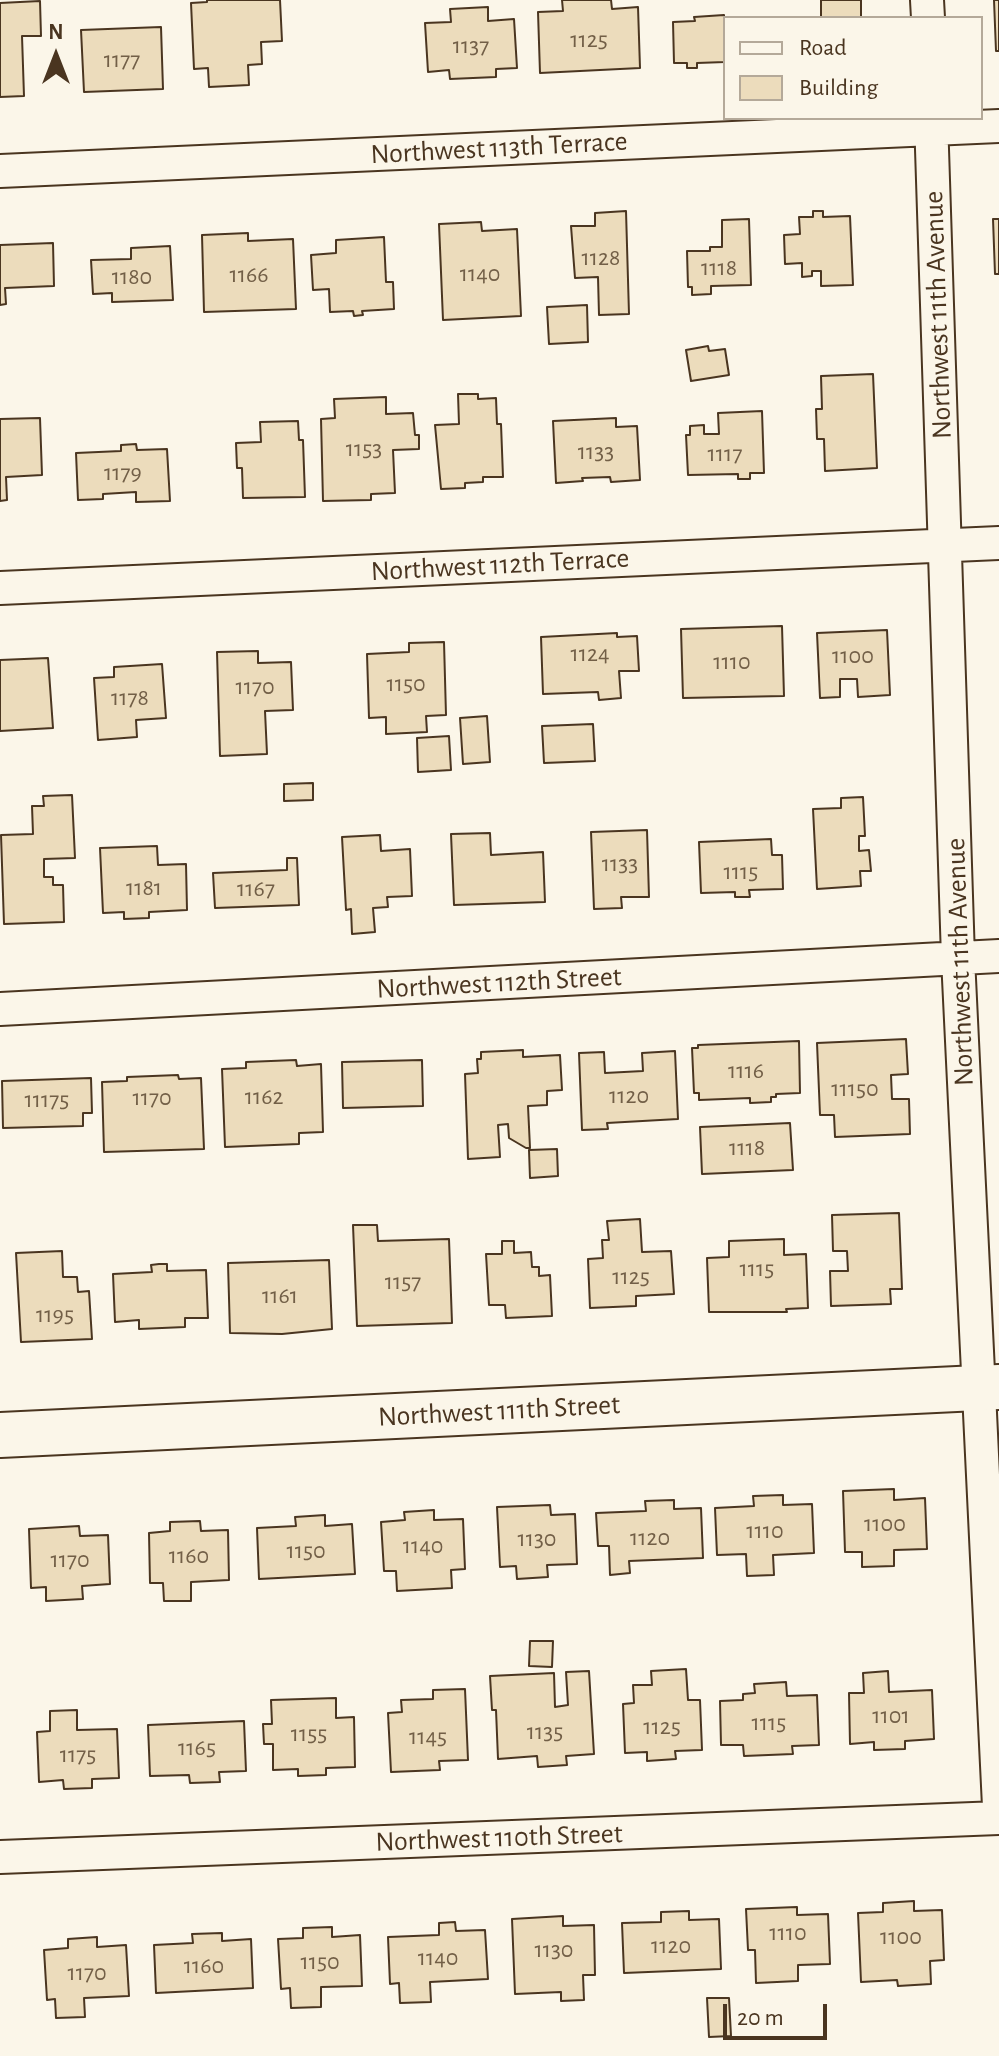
<!DOCTYPE html>
<html>
<head>
<meta charset="utf-8">
<style>
  body { margin:0 }
  #map { position:relative; width:999px; height:2056px; overflow:hidden; background:#fbf6e9; font-family:"Alegreya Sans",sans-serif }
  canvas { display:block }
  .legend { position:absolute; left:723px; top:16px; width:260px; height:104px; box-sizing:border-box; background:#fbf6e9; border:2px solid #b4a999; margin:0; padding:10px 14px; list-style:none; font-size:24px; color:#4a3520 }
  .legend li { display:flex; align-items:center; gap:16px; height:40px }
  .legend b { width:40px; border:2px solid #b4a999 }
  .north { position:absolute; left:16px; top:16px; width:80px; height:80px; -webkit-text-stroke:6px #fbf6e9; paint-order:stroke; rotate:0deg; font-size:22px; font-weight:700; line-height:32px; text-align:center; color:#4a3520 }
  .north::after { content:''; display:block; margin:auto; width:28px; height:36px; background:#4a3520; clip-path:polygon(50% 0,100% 100%,50% 72%,0 100%) }
  .scale { position:absolute; left:723px; top:2004px; width:104px; height:36px; box-sizing:border-box; border:4px solid #4a3520; border-top:0; padding-left:10px; font-size:24px; line-height:28px; white-space:nowrap; color:#4a3520; -webkit-text-stroke:6px #fbf6e9; paint-order:stroke }
</style>
</head>
<body>
<div id="map">
<canvas width="999" height="2056"></canvas>
<ul class="legend">
<li><b style="height:10px;background:#fbf6e9"></b>Road</li>
<li><b style="height:22px;background:#ecdcbc"></b>Building</li>
</ul>
<div class="north">N</div>
<div class="scale">20 m</div>
</div>
<script>
const ctx = document.querySelector('canvas').getContext('2d');
ctx.lineJoin = 'round';
function fillPath(path, color) { ctx.fillStyle = color; ctx.fill(path, 'evenodd'); }
function stroke(path, color, width, dash) { ctx.strokeStyle = color; ctx.lineWidth = width; ctx.lineCap = dash ? 'butt' : 'round'; ctx.setLineDash(dash || []); ctx.stroke(path); }
function drawText(font, color, halo, rows, align = 'center') {
  ctx.font = font + ' "Alegreya Sans",sans-serif'; ctx.lineWidth = 6; ctx.setLineDash([]); ctx.textBaseline = 'middle'; ctx.strokeStyle = halo; ctx.fillStyle = color; for (const [text, x, y, turn = 0] of rows) {
    ctx.save(); ctx.translate(x, y); ctx.rotate((+turn || 0) * Math.PI / 180); ctx.textAlign = isNaN(turn) ? turn : align; if (halo) ctx.strokeText(text, 0, 0); ctx.fillText(text, 0, 0); ctx.restore();
  }
}
const building = new Path2D(`
  M207,0H280L282,41L261,42L262,64L248,65L249,85L209,87L208,68L194,69L191,3L207,2Z
  M562,0H611L612,9L638,7L640,68L540,73L538,12L563,11Z
  M821,0H861V18H821Z
  M994,0H999V51H996Z
  M40,1L41,36H22L24,96L0,97V3Z
  M488,7V21L514,19L517,68L496,69V77L450,79L449,70L428,72L425,23L451,22L450,9Z
  M724,15L725,62L697,63V68H687V63H674L673,22L695,21L694,17Z
  M161,27L163,89L84,92L81,30Z
  M626,211L629,314L599,315L598,277L575,278L571,226H595V213Z
  M813,211H823V217L850,216L853,285L821,286V271H812V276L802,277V263L785,264L784,235L800,234L799,217H813Z
  M749,219L751,285L711,286V294L692,295V287H688L687,251H710V247H722V220Z
  M993,219H999V274H995Z
  M481,222L482,231L517,229L521,316L443,320L439,224Z
  M248,233V241L293,239L296,309L204,312L202,235Z
  M384,237L386,282H393L394,309L362,311L363,315L354,316L353,311L330,312L329,289L313,290L311,255L336,253V240Z
  M53,243L54,286L5,288L6,304L0,305V245Z
  M170,246L173,300L112,302V293L93,294L91,260L131,259V248Z
  M587,305L588,342L549,344L547,307Z
  M708,346L709,351L725,349L729,375L691,381L686,350Z
  M873,374L877,468L825,471L824,439H817L816,409H822L821,376Z
  M458,394H478V399L496,398L497,424H501L503,477H483V482L465,483V488L441,489L435,425L459,424Z
  M386,397V414L413,413L415,435H419V449L393,450L395,493L371,494V500L323,501L321,419L335,418L334,399Z
  M762,411L764,473H750V479H738V474L688,475L686,435H690V426L704,425V434H719L718,413Z
  M40,418L42,475L6,477L7,500L0,501V419Z
  M616,418V427L637,426L640,480L611,482L610,477L582,478L583,481L556,483L553,421Z
  M298,421L299,440H303L305,497L243,498L242,468H237L236,443L261,442L260,422Z
  M136,444L137,450L167,449L170,501L136,502V492L103,494V499L78,500L76,453L121,451V445Z
  M782,626L784,696L683,698L681,629Z
  M887,630L890,695L858,697L857,679H840V697L820,698L817,633Z
  M617,633V637L637,636L639,671H619L621,698L599,700L598,692L543,694L541,637Z
  M444,642L446,715L426,716L427,732L386,734V717L369,718L367,654L409,652V643Z
  M258,651V663L291,662L293,710L265,711L267,754L220,756L217,652Z
  M48,658L53,728L0,731V660Z
  M162,664L166,718L136,720L137,737L98,740L94,678L114,677V667Z
  M487,716L490,762L463,764L460,718Z
  M593,724L595,761L544,763L542,726Z
  M449,736L451,770L418,772L417,738Z
  M313,783V800L284,801V784Z
  M72,795L75,858L44,859V877H53V885H63L64,922L4,924L1,835L33,834L32,806H44L43,796Z
  M863,797L865,836H859V851L869,850L871,871H860L861,886L817,889L813,809L841,808V798Z
  M647,830L649,897H621L622,908L594,909L591,832Z
  M490,833L491,855L543,852L545,902L454,905L451,834Z
  M380,835L381,851L410,849L412,896L387,897L388,907L373,908L375,932L352,934L351,909L346,910L342,837Z
  M771,839L772,855H782L783,889L749,890L750,897H735V892L701,893L699,842Z
  M157,846L158,865L186,864L187,910L149,912V918L124,919V912L103,913L100,848Z
  M287,858H297L299,905L215,908L213,873L287,870Z
  M906,1039L908,1074L891,1075L892,1099H909L910,1134L835,1137L834,1115H820L817,1043Z
  M799,1041L800,1093L776,1094V1097H771V1102L750,1103V1098L699,1100V1093H694L692,1048H698V1045Z
  M523,1050V1057L560,1055L562,1090L547,1091V1105L528,1106L530,1148H526L509,1138L508,1124L498,1125L500,1157L468,1159L465,1074L478,1073L477,1059H481V1052Z
  M675,1051L678,1119L607,1123L608,1129L582,1130L579,1053L604,1052L605,1073L643,1071L642,1053Z
  M296,1060L297,1066L321,1064L323,1132L299,1133V1144L225,1147L222,1069L246,1068V1062Z
  M422,1060L423,1106L343,1108L342,1062Z
  M178,1075L179,1079L201,1078L204,1149L104,1152L102,1082L127,1081V1077Z
  M91,1078L92,1113H83V1126L3,1128L2,1081Z
  M790,1123L793,1170L702,1174L700,1127Z
  M557,1149L558,1176L530,1178L529,1150Z
  M899,1213L902,1289H890L891,1304L831,1306L830,1271H848L847,1251H833L832,1215Z
  M640,1219L642,1252L671,1251L674,1294L636,1296V1306L590,1308L588,1259L603,1258L602,1240H609L607,1221Z
  M353,1225H377L378,1241L449,1239L452,1323L357,1326Z
  M784,1239V1255L806,1254L808,1308L786,1309L787,1312H709L707,1258L729,1257V1241Z
  M502,1241H514V1253L531,1252L532,1267H539V1276L550,1275L552,1316L506,1318L505,1305H489L486,1254H502Z
  M62,1251L63,1277H77L78,1292L89,1291L92,1339L21,1342L16,1253Z
  M329,1260L332,1329L282,1334L230,1333L228,1263Z
  M159,1264H167V1271L206,1270L208,1318H185V1327L139,1329V1320L115,1322L113,1274L152,1272L151,1265Z
  M894,1489V1500L925,1498L927,1549L894,1550V1566L862,1567V1552H845L843,1491Z
  M783,1495V1505L812,1504L814,1553L773,1555L774,1575L747,1576L746,1554L717,1555L715,1508L754,1506L753,1496Z
  M674,1500V1509L701,1508L703,1558L629,1561L630,1573L610,1575L609,1546H598L596,1513L646,1511L645,1501Z
  M550,1505L551,1515L575,1514L577,1564L547,1565L548,1577L517,1579L516,1566L500,1567L497,1507Z
  M434,1510V1520L463,1519L465,1569L451,1570L452,1588L397,1591L396,1571H384L381,1522L405,1520L404,1512Z
  M325,1515V1526L352,1524L355,1574L259,1579L257,1528L296,1526L295,1517Z
  M200,1521L201,1531L228,1530L229,1580L191,1582V1601H164L163,1583H150L149,1533L170,1531V1522Z
  M79,1526L80,1536L108,1535L110,1584L82,1586L83,1599L46,1601V1587L31,1588L29,1529Z
  M530,1641H553L552,1667L529,1666Z
  M686,1669L688,1700H700L702,1750L675,1751L676,1759L647,1761V1752L625,1753L623,1704L634,1703L633,1685H652L651,1671Z
  M589,1671L594,1754L566,1756L567,1765L538,1767L537,1756L498,1759L496,1710H492L490,1676L554,1673L555,1707L568,1705L566,1672Z
  M888,1671L889,1692L932,1690L934,1739L905,1741V1749L874,1750V1742L850,1744L849,1693H864L863,1673Z
  M786,1682L787,1696L817,1695L819,1745L792,1746L793,1754L744,1756L743,1745H721L720,1701L743,1700V1694L755,1693L754,1684Z
  M465,1689L468,1760L439,1761L440,1770L391,1772L388,1713L402,1712L401,1700L433,1699V1690Z
  M336,1698V1718L354,1717L355,1767L326,1768V1775L298,1776V1769L273,1770V1744H264L263,1724H272L271,1700Z
  M77,1710V1730L117,1729L119,1778L92,1779V1788L64,1789L63,1780L39,1782L37,1732L50,1731V1711Z
  M244,1721L246,1771L219,1772L220,1782L190,1783L189,1775L150,1776L148,1725Z
  M914,1901V1911L942,1910L944,1960L930,1961L931,1984L898,1986L897,1980L861,1982L858,1913L883,1912V1903Z
  M797,1907V1915L828,1914L830,1964L798,1965V1981L756,1983L755,1950H748L746,1909Z
  M689,1911V1920L719,1919L721,1969L624,1973L622,1923L661,1922V1912Z
  M563,1916V1926L594,1925L595,1975H583L584,2000L561,2001V1992L515,1994L512,1919Z
  M455,1922L456,1931L485,1930L488,1979L430,1982L431,2002L400,2003L399,1983L390,1984L388,1937L439,1935V1923Z
  M332,1927V1937L360,1935L362,1986L321,1987V2007L291,2008L290,1988L281,1989L278,1939L303,1938V1928Z
  M222,1933V1941L251,1939L253,1988L156,1993L154,1945L193,1943L192,1934Z
  M97,1937V1947L126,1945L129,1996L84,1998L85,2017L56,2018L55,1999L47,2000L44,1950L68,1948V1939Z
  M707,1998H729L731,2036L709,2037Z`);
fillPath(building, '#ecdcbc');
stroke(building, '#4a3520', 2);
const street = new Path2D(`
  M927,0L928,18
  M931,118L958,958L999,1806
  M0,171L999,126
  M0,588L999,543
  M0,1009L999,956
  M0,1857L999,1818`);
const secondary = new Path2D(`
  M0,1435L999,1387`);
stroke(street, '#4a3520', 36);
stroke(secondary, '#4a3520', 48);
stroke(street, '#fbf6e9', 32);
stroke(secondary, '#fbf6e9', 44);
drawText('24px', '#725f47', null, [
  ["1125",589,40],
  ["1137",471,46],
  ["1177",122,60],
  ["1128",601,258],
  ["1118",719,268],
  ["1140",480,274],
  ["1166",249,275],
  ["1180",132,277],
  ["1153",364,449],
  ["1133",596,452],
  ["1117",725,454],
  ["1179",123,473],
  ["1124",590,654],
  ["1100",853,656],
  ["1110",732,662],
  ["1150",406,684],
  ["1170",255,687],
  ["1178",130,698],
  ["1133",620,864],
  ["1115",741,872],
  ["1181",144,888],
  ["1167",256,889],
  ["1116",746,1071],
  ["11150",855,1089],
  ["1120",629,1096],
  ["1162",264,1097],
  ["1170",152,1098],
  ["11175",47,1100],
  ["1118",747,1148],
  ["1115",757,1269],
  ["1125",631,1277],
  ["1157",403,1282],
  ["1161",280,1296],
  ["1195",55,1315],
  ["1100",885,1524],
  ["1110",765,1531],
  ["1120",650,1538],
  ["1130",537,1539],
  ["1140",423,1546],
  ["1150",306,1551],
  ["1160",189,1556],
  ["1170",70,1560],
  ["1101",891,1716],
  ["1115",769,1723],
  ["1125",662,1727],
  ["1135",545,1732],
  ["1155",309,1734],
  ["1145",428,1737],
  ["1165",197,1748],
  ["1175",78,1755],
  ["1110",788,1933],
  ["1100",901,1937],
  ["1120",671,1946],
  ["1130",554,1950],
  ["1140",438,1958],
  ["1150",320,1962],
  ["1160",204,1966],
  ["1170",87,1973]
]);
drawText('28px', '#4a3520', '#fbf6e9', [
  ["Northwest 113th Terrace",499,148,-3],
  ["Northwest 11th Avenue",938,315,-92],
  ["Northwest 112th Terrace",500,565,-3],
  ["Northwest 11th Avenue",960,962,-92],
  ["Northwest 112th Street",499,983,-3],
  ["Northwest 111th Street",499,1411,-3],
  ["Northwest 110th Street",499,1838,-2]
]);
</script>
</body>
</html>
